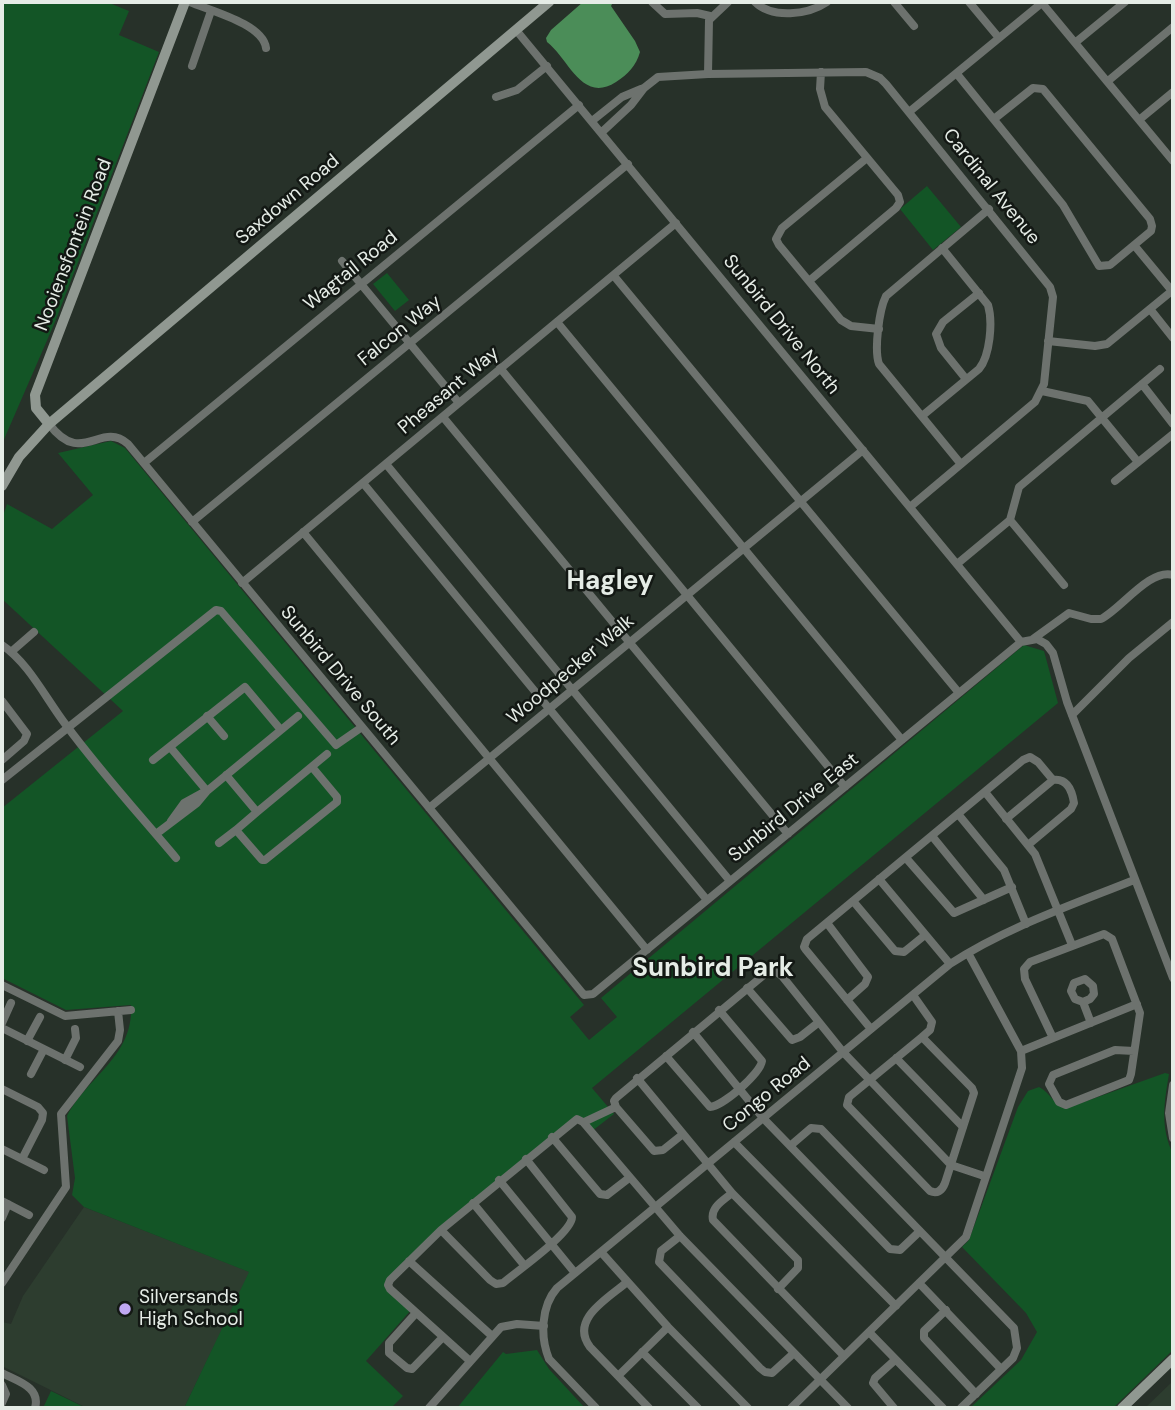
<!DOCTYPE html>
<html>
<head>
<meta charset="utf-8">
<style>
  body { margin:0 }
  #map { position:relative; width:1175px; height:1410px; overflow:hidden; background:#273129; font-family:"DM Sans",sans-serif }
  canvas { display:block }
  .frame { position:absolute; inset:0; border:4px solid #e5ece6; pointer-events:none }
</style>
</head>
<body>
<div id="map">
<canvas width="1175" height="1410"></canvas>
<div class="frame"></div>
</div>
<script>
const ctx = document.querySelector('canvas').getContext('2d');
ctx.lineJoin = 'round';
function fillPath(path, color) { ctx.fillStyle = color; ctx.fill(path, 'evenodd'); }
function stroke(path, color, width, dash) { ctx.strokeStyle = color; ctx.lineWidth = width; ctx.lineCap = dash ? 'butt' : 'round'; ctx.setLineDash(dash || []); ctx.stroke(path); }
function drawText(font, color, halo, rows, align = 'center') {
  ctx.font = font + ' "DM Sans",sans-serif'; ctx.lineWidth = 5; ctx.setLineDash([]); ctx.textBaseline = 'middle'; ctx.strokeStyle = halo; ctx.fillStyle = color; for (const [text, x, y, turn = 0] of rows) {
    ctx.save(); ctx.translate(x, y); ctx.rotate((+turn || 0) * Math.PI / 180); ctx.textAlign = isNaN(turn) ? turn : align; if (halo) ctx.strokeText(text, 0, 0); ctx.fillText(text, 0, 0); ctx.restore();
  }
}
fillPath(new Path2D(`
  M84,1207L250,1272L184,1408H87L2,1366V1322L11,1324L23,1296Z
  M1173,1381V1408H1145L1172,1382Z`), '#2d3d2f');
fillPath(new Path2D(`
  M2,2H107L129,11L119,35L159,52L55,322L2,444Z
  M927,186L961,227L933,250L900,209Z
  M387,273L409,300L395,311L373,284Z
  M111,441L125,448L584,1005L570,1017L589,1040L617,1017L601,998L1024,645L1044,651L1058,703L592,1088L614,1114L592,1131L580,1119L441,1230L388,1285L411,1310L366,1361L403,1396L391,1408H184L249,1272L84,1207L72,1195L75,1178L67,1116C88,1076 134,1056 131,1005L66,1010L2,978V808L123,711L2,599V519L7,504L52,529L93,495L58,453Z
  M1165,1073L1169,1074C1164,1103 1160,1127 1173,1154V1350L1113,1408H970L1021,1360L1037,1332L1026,1313L962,1247L969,1240L1018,1107L1028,1091L1039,1087C1051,1093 1054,1106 1067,1108Z
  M537,1350L549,1369L585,1408H457L503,1352L506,1354Z
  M51,1391L86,1408H43Z`), '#135526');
fillPath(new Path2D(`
  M583,2H613L611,6L635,41L640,52C636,66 628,74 616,82C582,104 569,59 547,42L546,38L551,30Z`), '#4b8d58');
stroke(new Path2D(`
  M190,2C211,11 263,24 266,48
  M652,2L665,14L697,13L710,16
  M755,2C772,19 808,15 827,2
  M894,2L914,26
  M969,2L999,38
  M1042,3L1173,161
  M516,30L1021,642
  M1076,42L1125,2
  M192,66L211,11
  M708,74L709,20L728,2
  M957,74L1063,205L1099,266L1110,265L1151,231L1152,226L1150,219L1043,89L1033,88L994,119
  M1108,81L1173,27
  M496,97L517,90L547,66
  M909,112L1043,2
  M1139,120L1173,92
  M592,121L622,97L641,89
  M602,132L631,105L644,88L658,77L708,74L866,72L880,78L886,84L1050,287L1053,297L1044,384L1035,402L910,507
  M867,158L782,228L776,239L779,245L841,320L851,326L879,329
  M1134,245L1172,291
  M342,261L459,403
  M614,276L959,693
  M809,281L896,208L900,202L898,195L825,107L820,89L821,72
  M1150,309L1173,338
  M557,322L902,740
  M1048,341L1095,346L1107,344L1173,290
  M500,368L845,787
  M966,379L941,348L936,334L943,322L979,293
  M1142,384L1173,424
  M1042,391L1088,401L1138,462
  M922,416L979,369C990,356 993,322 988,305L942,248
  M443,417L788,834
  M49,424C82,468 100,420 128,444L584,995L593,994L1021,642L1037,639L1046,644L1053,653L1067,702L1173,978
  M144,463L579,105
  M960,463L879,364C874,350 879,310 886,296L989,209
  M386,464L730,881
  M1115,481L1173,434
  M363,483L707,900
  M1010,520L1064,585
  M192,522L628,164
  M303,532L647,950
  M957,564L1010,520L1019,487L1160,369
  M242,583L676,223
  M1033,639L1069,613L1091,619H1101C1121,609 1150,568 1173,575
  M2,645C29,663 46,699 66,725C100,771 139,814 176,858
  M11,652L34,632
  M2,701L27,734L24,741L2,760
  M1072,715L1129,658L1173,622
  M207,716L224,736
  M170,747L207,791L298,716
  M153,760L245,687L281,730
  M226,775L257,812L236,830L262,860H265L337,802V797L312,767
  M2,780L216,610L221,611L336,745L362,727
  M985,792L1035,854L1072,945
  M429,808L863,450
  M257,812L327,754
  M958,814L1004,870L1026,924
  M1006,819L1053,780
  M171,821L184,803L204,792
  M156,834L197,803L207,791
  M932,836L984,900
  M219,843L236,830
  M906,858L954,913L1012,887
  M879,879L950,964
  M853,901L895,951L904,952L925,935
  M827,923L868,977L865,984L847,1000
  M2,985L65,1016L131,1010
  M747,988L792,1040L800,1037L819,1022
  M913,995L932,1022L930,1030L922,1037
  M1083,1002L1090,999L1094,994L1093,986L1085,979L1074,983L1071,991L1075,999L1083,1002L1091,1023
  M2,1023L11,1003
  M2,1028L80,1067
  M871,1029L806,950L804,947L807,939L1023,760L1030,757L1038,762L1053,780C1067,778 1072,790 1074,803L1071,809L1028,845
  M693,1032L763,1118L890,1249L900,1250L920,1231
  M922,1037L972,1088L974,1093L945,1183C942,1191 937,1194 930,1191L847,1105L849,1097Z
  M1053,1038L1025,979L1024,969L1030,962L1104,934L1112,939L1140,1013L1131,1074L1129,1080L1066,1105L1059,1102L1049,1084L1053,1075L1115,1050L1134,1051
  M27,1041L40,1017
  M1021,1051L1137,1004
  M666,1056L710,1107C723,1106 760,1074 762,1061L719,1010
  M896,1058L963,1127
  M65,1060L76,1038L75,1029
  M31,1074L44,1049
  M637,1078L732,1193L798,1260V1268L778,1289
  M1173,1085L1169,1113L1173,1138
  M2,1089L38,1107L43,1113L42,1120L22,1159
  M584,1122L616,1107
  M683,1134L663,1150L654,1151L616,1107L614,1101L616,1098L765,974L774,970L782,976L843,1052L951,1165L984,1176
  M552,1137L600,1194L607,1195L629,1178
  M734,1142L896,1306
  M790,1146L811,1128L821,1129L1014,1328L1017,1348L1013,1358L961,1408
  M2,1149L44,1170
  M499,1180L575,1273
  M732,1193C724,1200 710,1207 713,1220L844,1356
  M2,1201L29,1215
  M473,1203L524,1265
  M2,1218L8,1204
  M441,1230L490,1280L496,1284L503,1283C517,1271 572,1233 572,1217L526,1159
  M680,1236L661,1251L659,1262L760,1368L765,1372L772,1373L794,1353
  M601,1252L668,1327L748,1408
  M409,1261L492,1336
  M627,1282C609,1298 569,1319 590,1347L649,1408
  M2,1283L66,1187L61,1114L118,1041L120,1030L118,1011
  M919,1283L1001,1369
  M946,1310L924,1331V1338L976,1394
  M416,1313L389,1343V1353L407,1368L412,1369L443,1337
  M869,1332L943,1408
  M642,1352L698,1408
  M470,1361L390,1289L388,1285L390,1280L441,1230L577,1119L583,1122L680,1236L848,1408
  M2,1373C17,1381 41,1387 35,1408
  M618,1376L668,1327
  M2,1385L6,1394L2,1403
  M429,1408L501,1327L517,1324L544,1326
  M596,1408L549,1359C540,1337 541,1306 557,1288L950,964C1007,927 1072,905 1134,880
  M791,1408L966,1237L1022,1068L1021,1051L968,953
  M894,1408L873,1383L875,1378L895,1360`), '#6d726e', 8);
stroke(new Path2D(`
  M49,424L36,408L35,395L185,2
  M2,486L19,457L49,424L549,2
  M1122,1408L1173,1359`), '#909891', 10);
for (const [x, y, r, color] of [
  [125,1309,7,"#c0a8f3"]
]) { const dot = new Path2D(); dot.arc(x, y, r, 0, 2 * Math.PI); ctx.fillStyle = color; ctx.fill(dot); stroke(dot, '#131814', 2.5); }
drawText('19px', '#e5ece6', '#131814', [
  ["Cardinal Avenue",991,187,51],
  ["Saxdown Road",288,200,-40],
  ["Nooiensfontein Road",74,245,-69],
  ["Wagtail Road",351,271,-39],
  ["Sunbird Drive North",781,325,51],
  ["Falcon Way",400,331,-39],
  ["Pheasant Way",449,391,-40],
  ["Woodpecker Walk",571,670,-40],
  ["Sunbird Drive South",340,676,50],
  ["Sunbird Drive East",794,808,-39],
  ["Congo Road",767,1095,-39]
]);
drawText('19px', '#e5ece6', '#131814', [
  ["Silversands",139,1298],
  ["High School",139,1320]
], 'left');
drawText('bold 26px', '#e5ece6', '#131814', [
  ["Hagley",610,582],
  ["Sunbird Park",713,969]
]);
</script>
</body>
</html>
